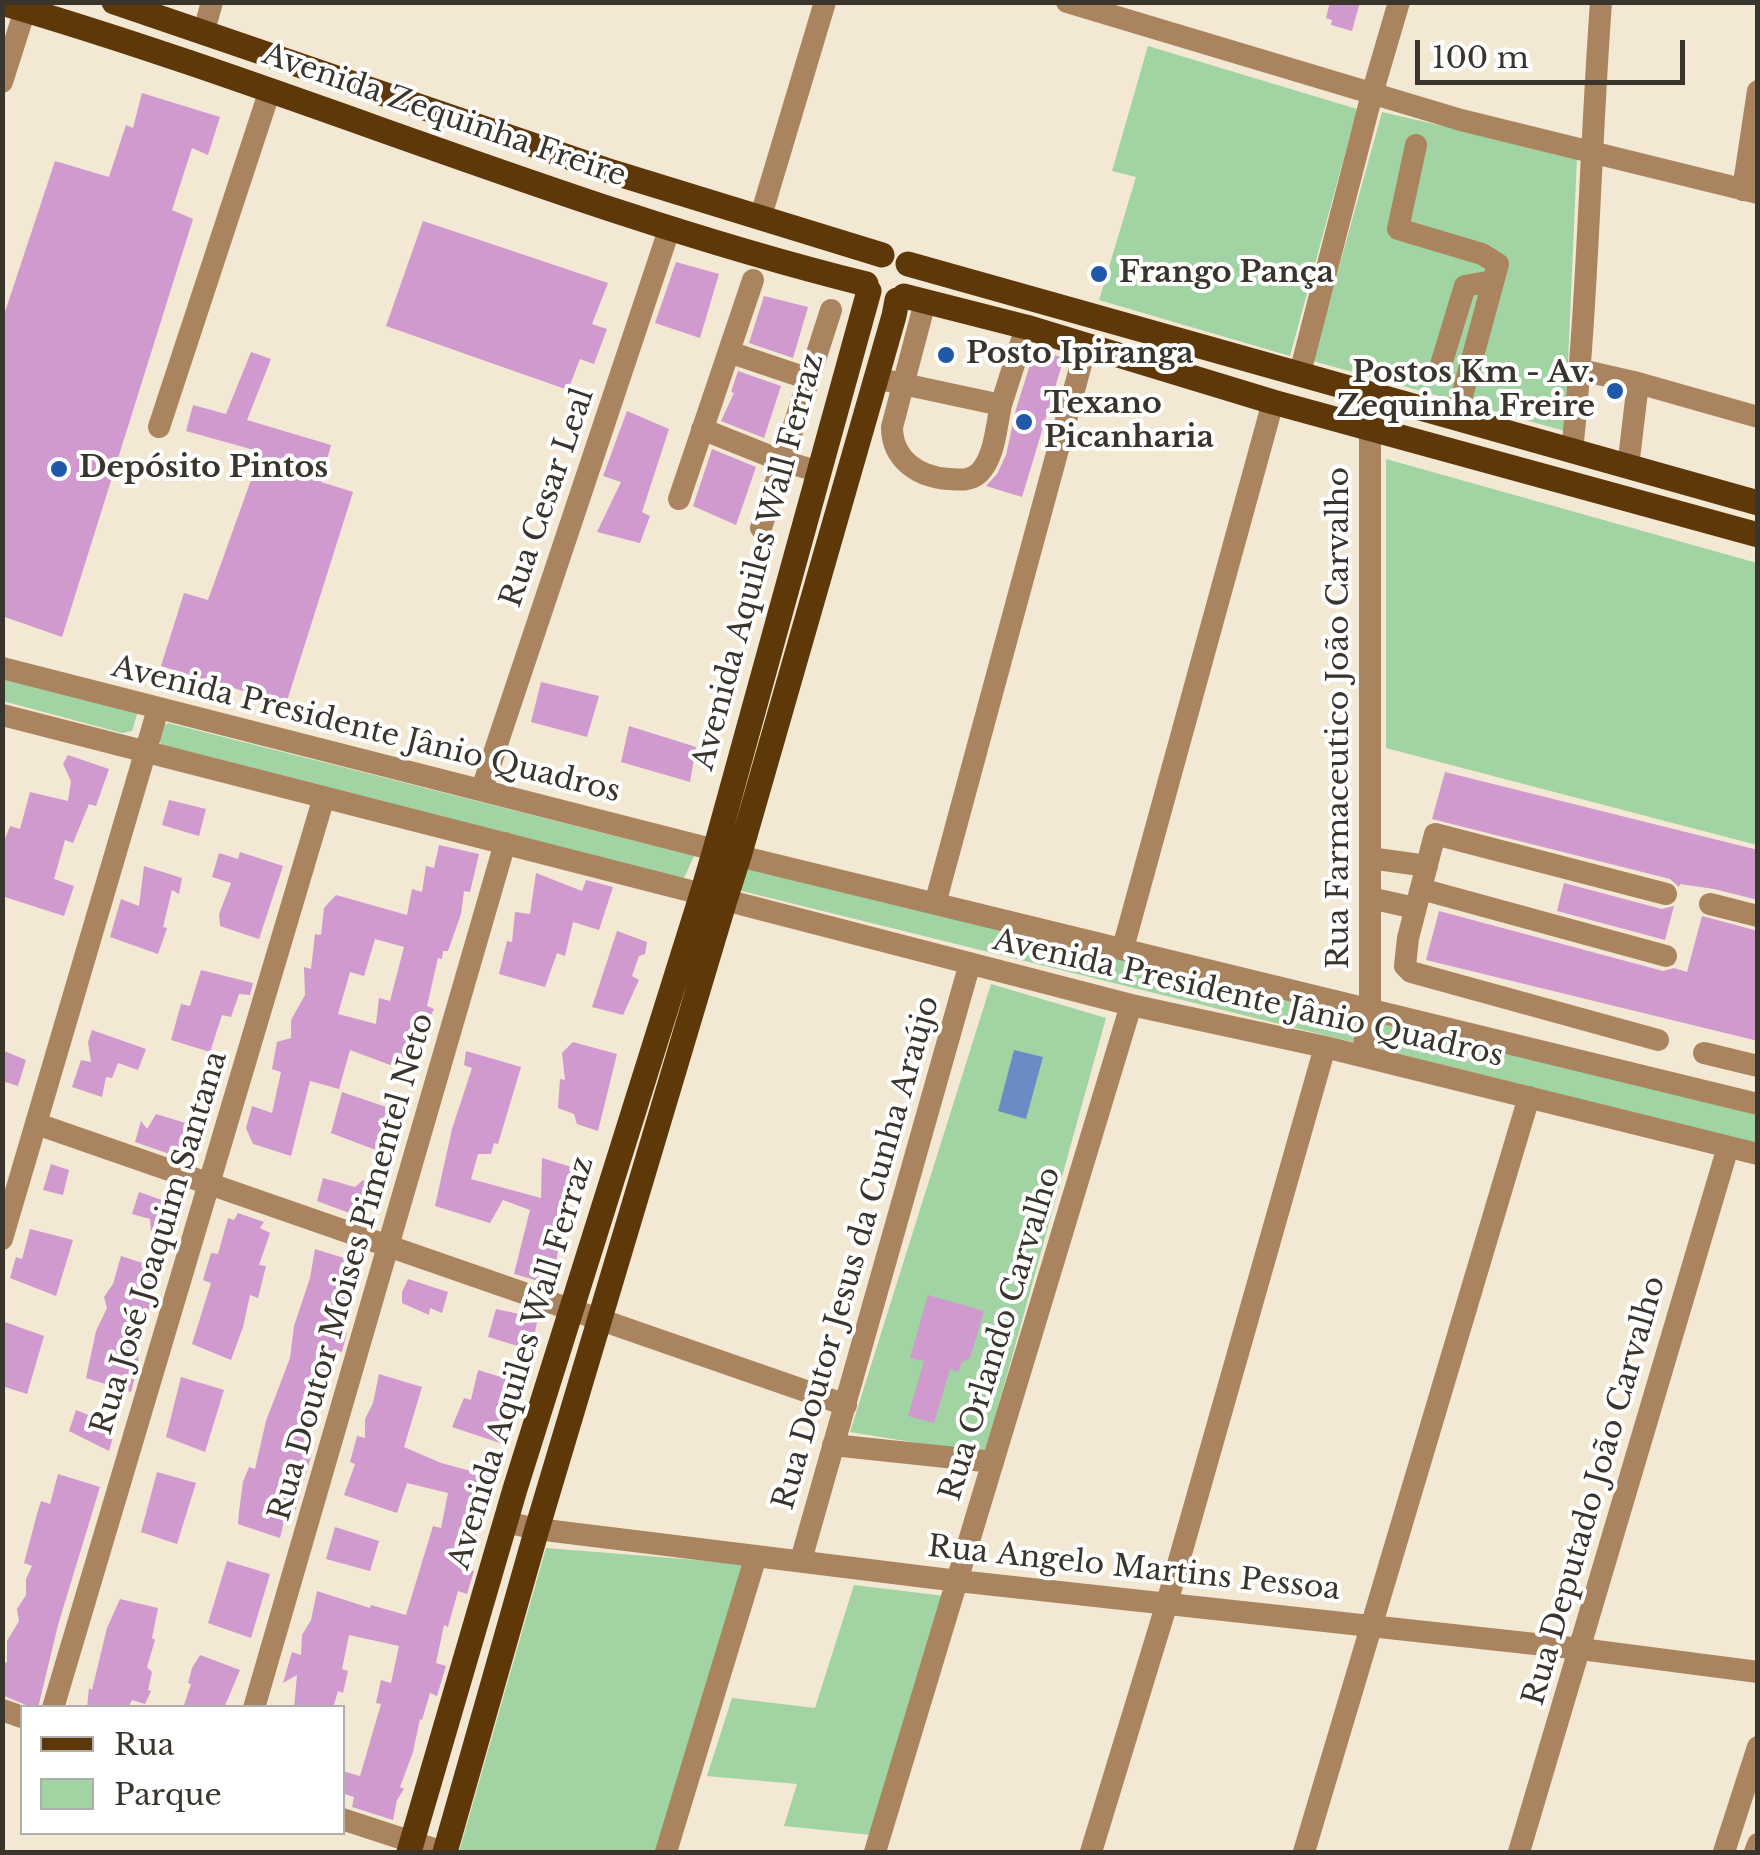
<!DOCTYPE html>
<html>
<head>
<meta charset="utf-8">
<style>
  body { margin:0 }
  #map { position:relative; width:1760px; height:1855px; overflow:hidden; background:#f2e8d3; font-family:"Libre Baskerville",serif }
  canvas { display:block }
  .frame { position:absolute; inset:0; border:5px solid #39352c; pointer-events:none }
  .legend { position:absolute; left:20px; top:1705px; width:325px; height:130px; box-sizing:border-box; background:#fff; border:2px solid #b0aeab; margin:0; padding:12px 18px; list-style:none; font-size:30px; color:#39352c }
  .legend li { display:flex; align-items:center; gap:20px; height:50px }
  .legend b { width:50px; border:2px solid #b0aeab }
  .scale { position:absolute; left:1415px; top:40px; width:270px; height:45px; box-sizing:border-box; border:5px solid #39352c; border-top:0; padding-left:12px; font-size:30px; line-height:35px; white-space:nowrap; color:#39352c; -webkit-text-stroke:8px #fff; paint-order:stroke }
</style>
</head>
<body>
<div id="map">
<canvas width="1760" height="1855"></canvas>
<div class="frame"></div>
<ul class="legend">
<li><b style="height:12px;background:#5f3809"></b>Rua</li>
<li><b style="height:28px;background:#a1d3a3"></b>Parque</li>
</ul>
<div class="scale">100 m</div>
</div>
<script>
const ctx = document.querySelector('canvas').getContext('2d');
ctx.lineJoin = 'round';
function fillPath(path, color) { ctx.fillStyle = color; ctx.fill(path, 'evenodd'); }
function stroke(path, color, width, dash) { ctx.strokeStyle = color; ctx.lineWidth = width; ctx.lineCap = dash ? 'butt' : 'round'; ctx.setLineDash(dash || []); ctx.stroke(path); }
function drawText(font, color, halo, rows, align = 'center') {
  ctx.font = font + ' "Libre Baskerville",serif'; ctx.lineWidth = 8; ctx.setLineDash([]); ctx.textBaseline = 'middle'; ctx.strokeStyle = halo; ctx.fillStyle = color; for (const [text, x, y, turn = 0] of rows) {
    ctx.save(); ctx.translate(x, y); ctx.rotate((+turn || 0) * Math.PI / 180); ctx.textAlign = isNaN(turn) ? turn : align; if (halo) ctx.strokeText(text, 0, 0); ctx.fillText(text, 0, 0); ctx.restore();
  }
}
fillPath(new Path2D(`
  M1148,46L1357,109L1290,356L1099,300L1136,177L1112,171Z
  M1382,112L1577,157L1565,431L1313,361Z
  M1386,459L1757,563V845L1386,748Z
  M2,671L138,711L132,731L122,733L3,701Z
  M168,723L694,856L683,880L166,748L159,742L164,726Z
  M746,865L1360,1017L1355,1039L1352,1042L742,891L740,889Z
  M991,984L1106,1018L985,1454L850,1432Z
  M1385,1022L1757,1115V1143L1378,1049C1373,1037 1374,1030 1385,1022Z
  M546,1548L746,1564L658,1852H459Z
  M854,1585L945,1596L871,1835L784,1826L797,1784L707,1776L732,1698L815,1708Z`), '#a1d3a3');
fillPath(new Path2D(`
  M1014,1050L1043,1057L1026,1119L998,1111Z`), '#698cc6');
fillPath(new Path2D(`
  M1330,2H1360L1352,31L1331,25L1332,20L1326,18Z
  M142,93L220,117L208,155L192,148L172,210L193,219L62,637L2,616V321L55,161L109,177L126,125L133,128Z
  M423,221L608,283L592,324L607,329L594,364L580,359L568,390L386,326Z
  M676,262L719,274L700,338L655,323Z
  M764,296L808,307L793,358L749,343Z
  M1035,349L1064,358L1022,497L986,486L997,474L1006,455L1016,409Z
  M251,352L271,359L247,420L331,445L321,482L353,492L286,704L161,666L184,593L208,600L261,452L186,431L193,405L226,414Z
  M738,371L781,386L764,438L721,421L734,393L731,392Z
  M627,411L669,429L642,512L650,516L640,543L597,532L621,482L603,476Z
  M712,449L756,467L736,525L693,506Z
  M541,682L599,696L587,737L531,722Z
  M629,726L696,747L690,782L621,762Z
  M68,755L109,769L96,806L89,804L73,843L65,840L54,879L74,886L64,916L2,896V847L10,826L20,829L30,792L68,801L71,781L63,764Z
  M1445,772L1758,850V900L1714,889L1680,884L1679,887L1670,879L1432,819Z
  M169,800L206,809L199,836L162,825Z
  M439,845L479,854L470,892L464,891L461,914L448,951H443L442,959L438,958L427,1006L434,1009L421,1033L409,1072L350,1050L339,1089L310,1081L291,1156L253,1144L246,1128L252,1106L272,1113L281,1072L272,1069L277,1042L291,1038V1020L305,995L304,967L311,969L315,934L321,935L324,908L336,895L407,915L412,889L422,892L426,866L434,868ZM375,939L404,947L390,1001L379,998L376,1024L338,1014L350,972L364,976Z
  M240,852L283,866L259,939L220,926L219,914L231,883L212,877L219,853L238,859Z
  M144,866L182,878L179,894L172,890L163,927L167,928L158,954L110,937L121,899L139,906Z
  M536,873L582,891L586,880L613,887L599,930L573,922L565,956L557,953L545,987L499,974L507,941L512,942L515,912L530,914Z
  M1564,883L1662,909L1674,906L1665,940L1557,911Z
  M1439,911L1663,971L1674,968L1687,972L1702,916L1758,931V1041L1426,960Z
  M617,931L647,942L645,954L639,956L632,976L639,980L623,1015L592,1007Z
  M201,970L253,983L250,995L239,994L231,1017L222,1015L210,1052L171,1040L181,1004L190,1006Z
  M92,1030L146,1049L138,1070L118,1063L112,1078L106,1077L102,1097L72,1087L81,1060L91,1062L88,1042Z
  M573,1042L617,1054L598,1131L577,1124L574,1114L558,1108L560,1079L565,1080L562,1053Z
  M2,1050L26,1060L18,1086L2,1081Z
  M466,1051L521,1067L498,1144L494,1143L491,1154H478L471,1179L541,1198L542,1158L578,1169L566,1205L552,1285L514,1274L530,1210L503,1200L490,1223L435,1206L452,1129L472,1068L464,1065Z
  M342,1092L392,1109L381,1152L331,1133Z
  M156,1114L189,1124L180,1142L192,1148L187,1160L135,1142L141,1121L147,1129Z
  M51,1164L69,1170L63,1195L43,1190Z
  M323,1178L355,1187L363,1180L377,1187L360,1217L317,1201Z
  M139,1192L176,1205L169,1236L151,1231L150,1219L132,1214Z
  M238,1213L264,1222L260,1228L270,1233L259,1265L266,1266L258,1298L250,1295L243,1327L231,1360L192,1344L211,1283L203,1280L211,1253L218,1254L228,1218L234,1220Z
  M30,1229L73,1240L56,1296L10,1278L16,1257L22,1259Z
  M315,1249L360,1263L352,1288L348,1286L338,1326L347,1332L342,1352L333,1350L318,1399L322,1403L316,1419L304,1430V1451L312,1453L294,1515L286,1513L280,1538L238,1524L239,1512L243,1482L249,1467L255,1469L266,1421L290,1358L294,1326L310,1278Z
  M121,1256L161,1269L139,1342L138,1365L131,1392L86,1378L96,1331L107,1308L104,1297L113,1284Z
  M408,1279L448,1292L442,1313L430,1308L429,1315L402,1303V1292Z
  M928,1295L984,1311L970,1358L962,1362L958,1372L950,1369L934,1423L908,1416L924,1361L910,1358Z
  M496,1309L538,1318L531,1350L488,1337Z
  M2,1321L44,1336L27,1394L2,1386Z
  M478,1370L521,1383L509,1414L503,1444L452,1427L464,1398L471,1400Z
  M379,1374L422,1387L404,1447L441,1463L493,1477L467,1570L474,1571L467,1594L458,1591L448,1627L444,1625L436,1663L446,1666L437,1696L430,1693L422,1720L420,1719L413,1752L400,1787L404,1789L397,1800L393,1820L352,1807L354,1797L342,1793V1771L360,1776L381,1704L376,1703L381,1680L391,1683L399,1646L349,1635L342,1669L348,1671L343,1693L338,1691L333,1708H294L297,1675L283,1683L292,1652L301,1655L302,1635L311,1620L317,1591L370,1608L371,1605L406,1615L433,1526L441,1528L448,1493L407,1483L397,1513L344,1495L355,1464L350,1462L357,1436L365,1438V1419L373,1403Z
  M181,1377L224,1390L205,1452L166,1437Z
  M76,1410L116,1426L109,1451L69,1431Z
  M157,1472L196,1483L177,1544L141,1532Z
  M58,1474L100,1487L58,1625L38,1708H33L2,1695V1661L7,1663V1641L19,1621L17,1609L26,1595V1579L32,1566L24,1563L37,1514L41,1501L50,1504Z
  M335,1527L379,1541L370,1571L326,1559Z
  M227,1561L270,1574L251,1638L208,1623Z
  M120,1599L158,1608L152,1638L155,1640L147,1667L152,1672L148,1690L151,1691L145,1704L132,1700L128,1708H87L89,1688L92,1690L107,1628Z
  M200,1655L240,1670L224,1708H183L191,1684L188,1683L192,1668Z`), '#d09acf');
stroke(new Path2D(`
  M1067,2L1461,120L1758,193
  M204,31L212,2
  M2,82L25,10
  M1416,145L1398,229L1482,254L1498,264L1456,418
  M1743,190L1758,91
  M760,219L825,2
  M925,302L892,427C892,460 919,477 949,479C961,480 970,481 979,473C995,457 996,427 1001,405
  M729,352L809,379
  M1440,368L1465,286L1493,281
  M1581,370L1638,383L1628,467
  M1300,373L1372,94L1399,2
  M889,381L1001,405L1026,327
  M1638,383L1758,417
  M159,427L270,90
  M702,429L782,461L817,471
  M1572,451C1588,302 1590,152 1601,2
  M679,499L753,280
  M761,528L831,310
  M2,668L715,850
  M2,715L702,894
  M482,789L670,227
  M739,856L1758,1104
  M1370,858L1427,866
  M1421,889L1666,956
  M1370,898L1415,908
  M725,900L1131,1005L1325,1047L1758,1154
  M935,904L1086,346
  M1710,904L1758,916
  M1123,948L1273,402
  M1658,1040L1411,972L1405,966L1408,938L1435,834L1666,894
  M1704,1053L1758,1066
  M1362,1056L1370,1009V427
  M37,1124L846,1405
  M2,1239L158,709
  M833,1445L993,1462
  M505,1522L537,1529L958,1581L1581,1649L1758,1672
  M801,1560L970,963
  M53,1708L324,797
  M254,1708L505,843
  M2,1710L22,1717
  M342,1819L443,1852
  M666,1852L756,1556
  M875,1852L1131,1005
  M1091,1852L1167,1603L1325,1047
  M1304,1852L1529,1097
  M1519,1852L1728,1147
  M1724,1852L1758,1747
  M1755,1852L1758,1844`), '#aa845e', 22);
stroke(new Path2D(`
  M114,2L612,172L882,255
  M2,3C293,88 572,211 866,284
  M908,264L1758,503
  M904,296L1026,327L1273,402L1758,535
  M715,850L869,291
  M739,856L715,850L702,894L725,900L739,856L894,316L897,300
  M409,1852L515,1489L702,894
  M445,1852L537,1529L725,900`), '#5f3809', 25);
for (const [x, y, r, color] of [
  [1099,274,10,"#2058aa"],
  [946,355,10,"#2058aa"],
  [1615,391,10,"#2058aa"],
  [1024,422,10,"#2058aa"],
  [59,469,10,"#2058aa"]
]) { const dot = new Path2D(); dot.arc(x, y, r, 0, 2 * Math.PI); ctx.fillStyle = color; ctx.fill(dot); stroke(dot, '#fff', 4); }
drawText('30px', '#39352c', '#fff', [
  ["Avenida Zequinha Freire",444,116,19],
  ["Rua Cesar Leal",548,498,-71],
  ["Avenida Aquiles Wall Ferraz",759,562,-75],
  ["Rua Farmaceutico João Carvalho",1340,718,-90],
  ["Avenida Presidente Jânio Quadros",366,730,14],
  ["Avenida Presidente Jânio Quadros",1248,999,13],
  ["Rua José Joaquim Santana",160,1243,-73],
  ["Rua Doutor Jesus da Cunha Araújo",857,1253,-74],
  ["Rua Doutor Moises Pimentel Neto",352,1267,-74],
  ["Rua Orlando Carvalho",1001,1334,-73],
  ["Avenida Aquiles Wall Ferraz",522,1363,-73],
  ["Rua Deputado João Carvalho",1595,1491,-74],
  ["Rua Angelo Martins Pessoa",1134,1569,6]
]);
drawText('bold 30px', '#39352c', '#fff', [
  ["Frango Pança",1119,274],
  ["Posto Ipiranga",966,355],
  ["Postos Km - Av.",1595,374,"right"],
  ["Zequinha Freire",1595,408,"right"],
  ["Texano",1044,405],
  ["Picanharia",1044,439],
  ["Depósito Pintos",79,469]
], 'left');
</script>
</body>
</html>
